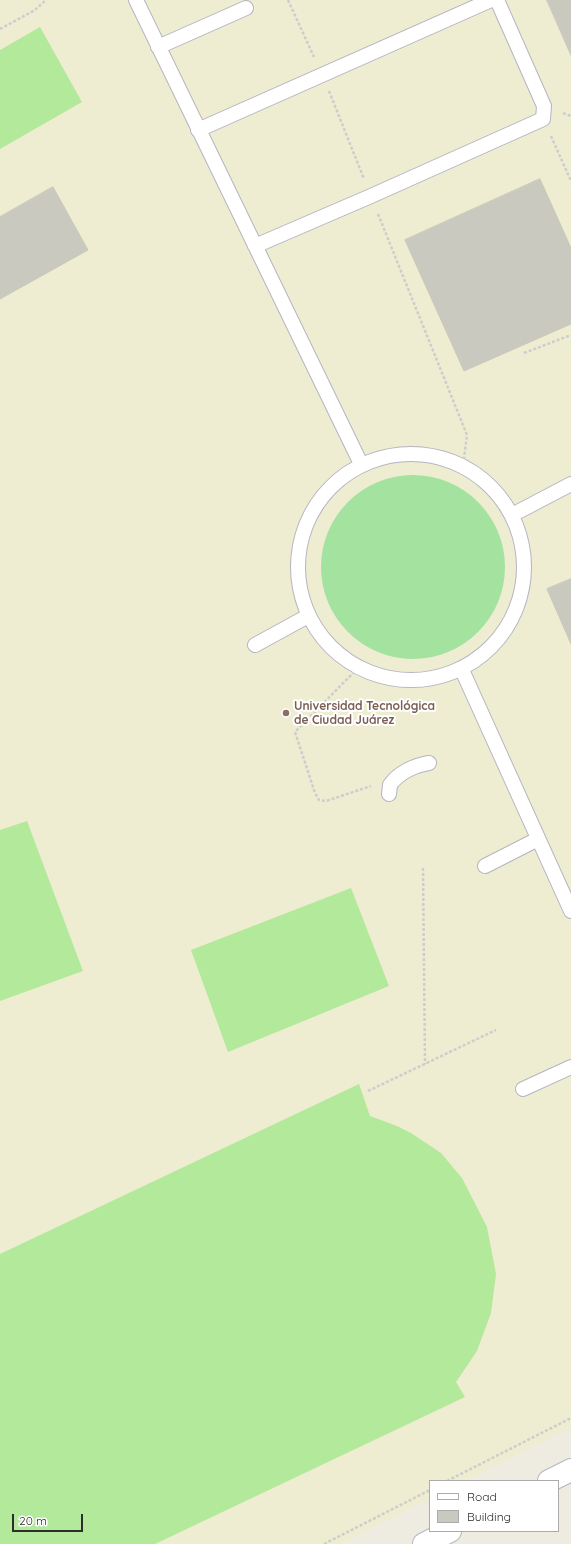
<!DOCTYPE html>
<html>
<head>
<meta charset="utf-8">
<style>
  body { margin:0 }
  #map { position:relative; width:571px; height:1544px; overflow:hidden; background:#eeece1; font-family:Quicksand,sans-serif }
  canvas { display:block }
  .legend { position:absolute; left:429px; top:1480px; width:130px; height:52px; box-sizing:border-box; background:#fff; border:1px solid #ababab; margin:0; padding:5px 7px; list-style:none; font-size:12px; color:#2d2d2d }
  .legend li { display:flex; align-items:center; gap:8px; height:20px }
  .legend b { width:20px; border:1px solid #ababab }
  .scale { position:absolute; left:12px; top:1514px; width:71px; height:18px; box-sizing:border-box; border:2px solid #2d2d2d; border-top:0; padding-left:5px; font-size:12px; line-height:14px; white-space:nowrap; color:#2d2d2d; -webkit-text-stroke:3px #fff; paint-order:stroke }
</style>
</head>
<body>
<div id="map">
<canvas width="571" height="1544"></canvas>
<ul class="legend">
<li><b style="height:5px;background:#fff"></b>Road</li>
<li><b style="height:11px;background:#cac9bf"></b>Building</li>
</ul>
<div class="scale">20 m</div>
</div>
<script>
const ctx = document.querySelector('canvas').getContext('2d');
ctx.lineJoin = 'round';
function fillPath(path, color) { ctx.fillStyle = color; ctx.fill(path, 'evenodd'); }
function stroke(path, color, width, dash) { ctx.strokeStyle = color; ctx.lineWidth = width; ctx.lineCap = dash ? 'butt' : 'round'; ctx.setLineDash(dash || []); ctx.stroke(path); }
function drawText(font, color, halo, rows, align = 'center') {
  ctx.font = font + ' Quicksand,sans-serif'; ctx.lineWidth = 4; ctx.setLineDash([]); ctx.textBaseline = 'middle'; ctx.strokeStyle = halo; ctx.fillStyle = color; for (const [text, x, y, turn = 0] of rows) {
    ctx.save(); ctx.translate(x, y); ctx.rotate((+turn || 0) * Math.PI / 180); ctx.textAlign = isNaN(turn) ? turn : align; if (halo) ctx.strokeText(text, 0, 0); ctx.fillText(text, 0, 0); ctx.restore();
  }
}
fillPath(new Path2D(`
  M0,0H571V1427L465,1481H430V1499L341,1544H0Z`), '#efedd1');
fillPath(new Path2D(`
  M321 567a92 92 0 1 1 184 0a92 92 0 1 1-184 0Z`), '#a4e39f');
fillPath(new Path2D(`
  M40,27L82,102L0,149V50Z
  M27,821L83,971L0,1001V830Z
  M351,888L389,986L228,1052L191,950Z
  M359,1084L370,1116L397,1126L411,1133L441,1153L462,1178L487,1227L496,1274L491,1313L477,1351L456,1382L465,1397L155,1544H0V1254Z`), '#b3e99b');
const building = new Path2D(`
  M547,0H571V55Z
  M540,179L571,248V324L464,371L405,240Z
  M53,187L88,250L0,299V217Z
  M571,579V644L547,589Z`);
fillPath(building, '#cac9bf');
stroke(building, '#cac9ba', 1);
const service = new Path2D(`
  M136,0L361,464
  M158,47L246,8
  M198,130L491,0
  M255,246L371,196L543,119L544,106L497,0
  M298 567a113 113 0 1 1 226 0a113 113 0 1 1-226 0Z
  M512,515L571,484
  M255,645L308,616
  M462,670L571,911
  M389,794L390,785C398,773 415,765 429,763
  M485,866L538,839
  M523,1089L571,1067`);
const minor = new Path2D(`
  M549,1481L571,1470
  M424,1544L450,1531`);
stroke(service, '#b5b4c0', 16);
stroke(minor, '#b5b4c0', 24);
stroke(new Path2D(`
  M288,0L314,57
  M0,29L35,10L46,0
  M329,91L364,179
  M563,113L571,116
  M551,136L571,181
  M378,214L467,435L463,466
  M524,353L571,335
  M358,668L295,732L315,793L319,800L326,801L371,786
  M423,868L425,1064
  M368,1091L496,1030
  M447,1481L571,1418
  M324,1544L430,1490`), '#cdcdcd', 2.5, [3, 2]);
stroke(service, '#fff', 14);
stroke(minor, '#fff', 22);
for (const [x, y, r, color] of [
  [286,713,4,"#8d6e63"]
]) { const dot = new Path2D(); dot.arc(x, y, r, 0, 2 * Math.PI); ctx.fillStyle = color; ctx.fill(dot); stroke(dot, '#fff', 1.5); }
drawText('bold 12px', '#785e54', '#fff', [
  ["Universidad Tecnológica",294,706],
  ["de Ciudad Juárez",294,720]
], 'left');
</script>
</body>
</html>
